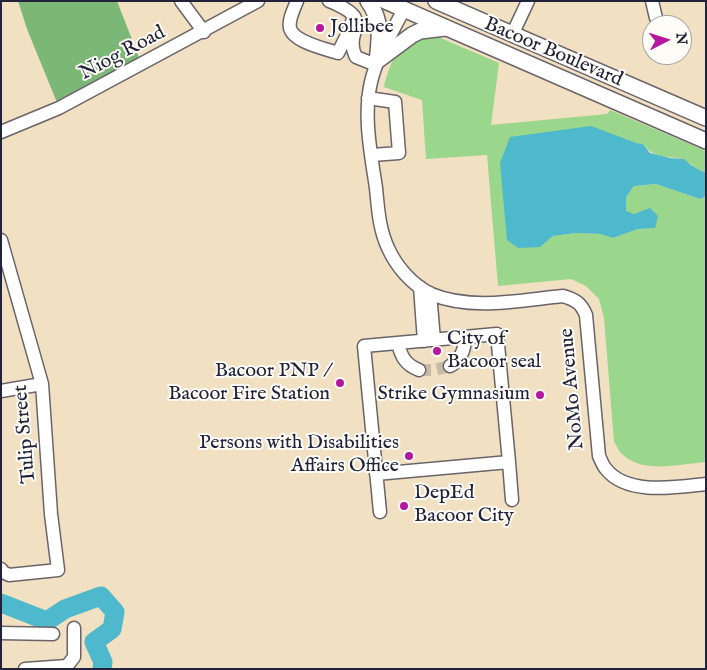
<!DOCTYPE html>
<html>
<head>
<meta charset="utf-8">
<style>
  body { margin:0 }
  #map { position:relative; width:707px; height:670px; overflow:hidden; background:#f1e0c1; font-family:"IM FELL English",serif }
  canvas { display:block }
  .frame { position:absolute; inset:0; border:2px solid #22223b; pointer-events:none }
  .north { position:absolute; left:642px; top:15px; width:50px; height:50px; box-sizing:border-box; background:#fdfcf7; border:1px solid #a5a5ac; border-radius:50%; rotate:85deg; font-size:14px; font-weight:700; line-height:20px; text-align:center; color:#22223b }
  .north::after { content:''; display:block; margin:auto; width:18px; height:22px; background:#b5179e; clip-path:polygon(50% 0,100% 100%,50% 72%,0 100%) }
</style>
</head>
<body>
<div id="map">
<canvas width="707" height="670"></canvas>
<div class="frame"></div>
<div class="north">N</div>
</div>
<script>
const ctx = document.querySelector('canvas').getContext('2d');
ctx.lineJoin = 'round';
function fillPath(path, color) { ctx.fillStyle = color; ctx.fill(path, 'evenodd'); }
function stroke(path, color, width, dash) { ctx.strokeStyle = color; ctx.lineWidth = width; ctx.lineCap = dash ? 'butt' : 'round'; ctx.setLineDash(dash || []); ctx.stroke(path); }
function drawText(font, color, halo, rows, align = 'center') {
  ctx.font = font + ' "IM FELL English",serif'; ctx.lineWidth = 4; ctx.setLineDash([]); ctx.textBaseline = 'middle'; ctx.strokeStyle = halo; ctx.fillStyle = color; for (const [text, x, y, turn = 0] of rows) {
    ctx.save(); ctx.translate(x, y); ctx.rotate((+turn || 0) * Math.PI / 180); ctx.textAlign = isNaN(turn) ? turn : align; if (halo) ctx.strokeText(text, 0, 0); ctx.fillText(text, 0, 0); ctx.restore();
  }
}
fillPath(new Path2D(`
  M429,33L499,63L491,125L607,114L610,110L706,151V174C703,172 685,160 682,159C665,155 656,160 643,144L636,143L540,247L553,236L577,233L600,234L613,238L638,229L655,228L634,214L626,212V197L634,186L656,184L700,199L706,196V462C680,464 644,474 623,455C619,452 617,446 614,442L604,318L599,299L586,286L571,279L498,286L487,155L426,159L422,100L384,87C386,76 392,58 400,50C407,43 420,38 429,33Z`), '#9ad68b');
fillPath(new Path2D(`
  M18,1H117L140,60L58,105L27,29Z`), '#7bb777');
fillPath(new Path2D(`
  M591,126L636,143L643,144L650,153L670,158L684,159L691,165L705,173L706,196L700,199L656,184L634,186L626,197V211L634,214L650,208L658,216L655,228L638,229L613,238L600,234L577,233L553,236L540,247L518,248L507,240L500,163L510,137Z`), '#4eb8cc');
stroke(new Path2D(`
  M1,603L47,621L65,609L101,596L115,612L112,629L94,642L103,662L102,669`), '#4eb8cc', 19);
stroke(new Path2D(`
  M419,370H434L450,366`), '#c8baa6', 12, [12, 6]);
const minor = new Path2D(`
  M181,1L204,32
  M297,1C294,9 288,20 290,28C293,42 326,49 338,53L346,37L354,17
  M329,1C379,21 342,29 356,57L376,65
  M652,1L656,18
  M404,9C392,33 377,56 371,82C363,116 371,154 376,188C378,208 379,229 388,248C396,266 412,285 431,294C472,311 521,300 563,296C576,300 581,303 586,315L599,456C601,460 603,466 606,469C627,496 677,487 706,484
  M512,35L528,1
  M368,98L395,102L399,153L372,155
  M1,132L59,108L258,1
  M1,240L42,384L51,514L58,570L9,575L3,572L1,569
  M420,287L424,341
  M430,293L434,340
  M398,343C401,357 406,365 419,370
  M450,366C461,360 465,349 465,337
  M1,391L42,384
  M509,462L512,500
  M376,474L509,462L497,334L364,346L380,512
  M1,633L53,634
  M25,669L67,666L74,657V628`);
const major = new Path2D(`
  M368,1C382,20 380,38 377,61
  M385,1L706,141
  M436,1L706,118
  M377,61L412,35L420,31L445,28`);
stroke(minor, '#6a646a', 15);
stroke(major, '#6a646a', 18);
stroke(minor, '#fff', 12);
stroke(major, '#fff', 15);
for (const [x, y, r, color] of [
  [320,28,5,"#b5179e"],
  [437,351,5,"#b5179e"],
  [340,383,5,"#b5179e"],
  [540,395,5,"#b5179e"],
  [409,456,5,"#b5179e"],
  [404,506,5,"#b5179e"]
]) { const dot = new Path2D(); dot.arc(x, y, r, 0, 2 * Math.PI); ctx.fillStyle = color; ctx.fill(dot); stroke(dot, '#fdfcf7', 2); }
drawText('20px', '#22223b', '#fdfcf7', [
  ["Jollibee",330,28],
  ["City of",447,340],
  ["Bacoor seal",447,363],
  ["Bacoor PNP /",330,372,"right"],
  ["Bacoor Fire Station",330,395,"right"],
  ["Strike Gymnasium",530,395,"right"],
  ["Persons with Disabilities",399,444,"right"],
  ["Affairs Office",399,467,"right"],
  ["DepEd",414,494],
  ["Bacoor City",414,517]
], 'left');
drawText('20px', '#22223b', '#fdfcf7', [
  ["Bacoor Boulevard",553,53,23],
  ["Niog Road",123,54,-28],
  ["NoMo Avenue",573,389,-95],
  ["Tulip Street",26,434,-95]
]);
</script>
</body>
</html>
